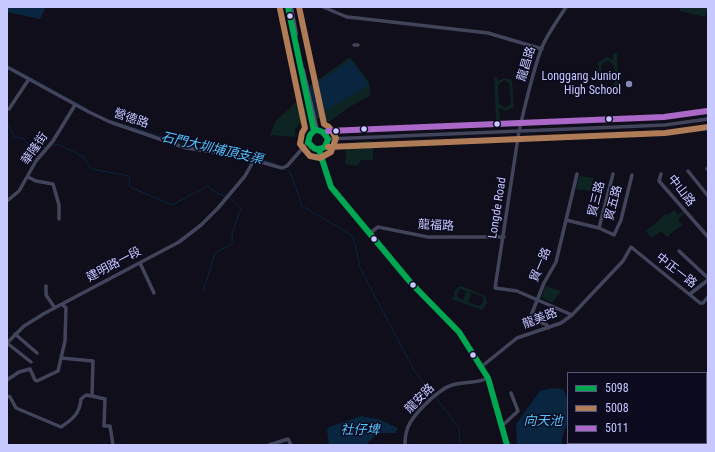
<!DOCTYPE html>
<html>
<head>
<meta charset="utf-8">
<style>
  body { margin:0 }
  #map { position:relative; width:715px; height:452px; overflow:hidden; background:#0f0e1a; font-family:"Roboto Condensed",sans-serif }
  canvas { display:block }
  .frame { position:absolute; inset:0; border:8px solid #c7c8ff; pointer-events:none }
  .legend { position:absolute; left:567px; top:372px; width:140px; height:72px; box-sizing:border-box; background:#0b0a1e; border:1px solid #565678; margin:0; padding:5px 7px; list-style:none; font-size:12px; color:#c7c8ff }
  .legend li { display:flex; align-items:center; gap:8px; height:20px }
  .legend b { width:20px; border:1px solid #565678 }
</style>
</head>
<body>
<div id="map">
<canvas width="715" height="452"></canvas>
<div class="frame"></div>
<ul class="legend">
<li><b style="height:5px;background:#00a651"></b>5098</li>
<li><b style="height:5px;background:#b07c57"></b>5008</li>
<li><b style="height:5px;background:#ac68c9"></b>5011</li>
</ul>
</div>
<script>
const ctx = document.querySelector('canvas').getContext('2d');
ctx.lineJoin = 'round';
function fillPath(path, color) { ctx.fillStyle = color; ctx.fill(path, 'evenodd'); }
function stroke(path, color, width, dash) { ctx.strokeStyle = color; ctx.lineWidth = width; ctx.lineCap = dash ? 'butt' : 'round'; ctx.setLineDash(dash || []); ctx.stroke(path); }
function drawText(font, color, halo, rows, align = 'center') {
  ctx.font = font + ' "Roboto Condensed","Noto Sans TC",sans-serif'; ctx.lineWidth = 3; ctx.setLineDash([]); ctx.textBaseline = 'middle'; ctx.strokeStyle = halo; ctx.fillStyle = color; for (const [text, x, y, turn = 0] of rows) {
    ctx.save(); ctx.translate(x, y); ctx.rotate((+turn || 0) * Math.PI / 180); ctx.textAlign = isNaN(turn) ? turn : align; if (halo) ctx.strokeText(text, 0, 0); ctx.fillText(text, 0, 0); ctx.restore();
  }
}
fillPath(new Path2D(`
  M681,7H708L705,17L679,11Z
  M617,53L619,95H617L616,88L609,91L601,88L598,63L607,57L613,60V54ZM609,61L614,66C615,74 618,84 609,88L603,84L601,66L604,62Z
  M349,58H351L369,82L370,96L349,107L329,122L315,118L309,86Z
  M494,77H497L498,81L504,78L512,80L514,107L506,111L499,108L500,120H496ZM504,80L508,82L510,86L511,104L505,108L499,103L498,85Z
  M295,103L304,104L308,120L303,119L295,130V137L270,135L276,121Z
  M373,141V160H361L357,166L345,164L346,143Z
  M579,176L594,178L590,191L576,189Z
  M674,210L678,215L683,211L685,213L678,219L682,225L667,237L661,231L651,238L646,231L666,214L668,215Z
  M462,286L485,296L487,303L482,310L451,299L452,297H454C453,291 456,287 462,286ZM460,289L482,296L484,300L482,304L478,306L468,302L471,293L466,291L463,300L458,298L457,294Z
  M546,286L561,291L552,303L541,297Z`), '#0d2423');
fillPath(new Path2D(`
  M8,7H46L40,19L7,12Z
  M351,60L369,85L317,115L315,114L310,87Z
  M552,388L563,389C568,398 570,409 568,420C566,431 561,432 562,445H517L516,424L540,391Z
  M361,416L378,419L398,428L395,433H377L366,445H329L327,430L329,427Z`), '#092540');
stroke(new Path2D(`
  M11,67L87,109
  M109,120L194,147
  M7,122L15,137L23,138L26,142L37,149L45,147
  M50,146L58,144L84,157L91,169L129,176L130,187L172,205L208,186L216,193L226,196
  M237,154L247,155L276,164
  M284,169L290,172L292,177L302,206L353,236L360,267L369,285L415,372L434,395
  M203,292L215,253L232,244V234L241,208L229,197
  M436,398L459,428L460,445`), '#092540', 1);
stroke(new Path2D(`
  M323,7L347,17L357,18L488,33L542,49
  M566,7C558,20 548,33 542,47C532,73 526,103 519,131L495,288L517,291L572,315
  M354,45H358
  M7,67L89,112L110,122L186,148L236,155L282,168L287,166L308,142
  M9,109L29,79
  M328,139L665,125L708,119
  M707,169L708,168
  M688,171L708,196
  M661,174L659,181L708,237
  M28,177L36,181L53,184L59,205V219
  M7,201L19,191L36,161L53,141L75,105
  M566,220L599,228L614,235L621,220L632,175
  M599,228L613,174
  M370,233L378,227L428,237H504
  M679,251L708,278V280L690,294
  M140,263L154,293
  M46,286V295L55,308
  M548,328L547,325L530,318L544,283L556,262L577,174
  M15,334L37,353
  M7,343L24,326L45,313L179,242L201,225L218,208L245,176L254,160
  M7,343L31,362
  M61,358L93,361L92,396L105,399L104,426H110L113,445
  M481,367L517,338L561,323L572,315L623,261L631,247L700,303H703L708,297
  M7,380L19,372L30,369L35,380L37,381L58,371L65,341L66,308L62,304
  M7,396L10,397L16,408L61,427C73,419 80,413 81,399L86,395L92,396
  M706,399L708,397
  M502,426L518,411L511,393
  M706,436L708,435
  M269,445L288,439L291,445
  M405,445C405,439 406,432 408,427C413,414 439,389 452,385C464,381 476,384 488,378
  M651,445L654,443
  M688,445L692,443`), '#42445b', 3.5);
stroke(new Path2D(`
  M288,7L314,131
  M291,7L296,34
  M303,70L317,130
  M308 140a10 10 0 1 1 20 0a10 10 0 1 1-20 0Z
  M319,150L331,187L411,283L459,332L488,378L507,445`), '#564e6e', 4);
stroke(new Path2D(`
  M288,7L314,131L310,135L308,142C314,149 316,151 325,147L328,139L323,132L317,130
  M319,150L331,187L411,283L459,332L488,378L507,445`), '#00a651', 6);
stroke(new Path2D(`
  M280,9L305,128L302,133L300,144L310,156L320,158L331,152L336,138L329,127L324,124L299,7
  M328,147L665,133L708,127`), '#b07c57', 6);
stroke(new Path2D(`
  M328,131L664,117L707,111`), '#ac68c9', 6);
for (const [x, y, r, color] of [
  [290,16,3.5,"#c7c8ff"],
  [629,84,4,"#8787af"],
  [609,119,3.5,"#c7c8ff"],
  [497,124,3.5,"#c7c8ff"],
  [364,129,3.5,"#c7c8ff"],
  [336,131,3.5,"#c7c8ff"],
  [374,239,3.5,"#c7c8ff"],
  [413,285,3.5,"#c7c8ff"],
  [473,355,3.5,"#c7c8ff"]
]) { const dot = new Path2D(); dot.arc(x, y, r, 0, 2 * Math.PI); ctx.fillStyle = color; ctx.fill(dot); stroke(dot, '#0b0a1e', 1.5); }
drawText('12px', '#c7c8ff', '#0b0a1e', [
  ["龍昌路",527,64,-73],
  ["營德路",131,119,19],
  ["華隆街",35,149,-55],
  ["中山路",681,191,52],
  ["貿三路",597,199,-76],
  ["貿五路",614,203,-75],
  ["Longde Road",498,208,-81],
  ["龍福路",436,226,3],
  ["建明路一段",114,265,-28],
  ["貿一路",541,265,-67],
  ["中正一路",676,271,38],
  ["龍美路",540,319,-21],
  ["龍安路",420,399,-45]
]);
drawText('12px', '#c7c8ff', '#0b0a1e', [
  ["Longgang Junior",621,77],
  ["High School",621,91]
], 'right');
drawText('italic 13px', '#55c5ff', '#0b0a1e', [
  ["石門大圳埔頂支渠",212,149,13],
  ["向天池",543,422],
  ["社仔埤",360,431]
]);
</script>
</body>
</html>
